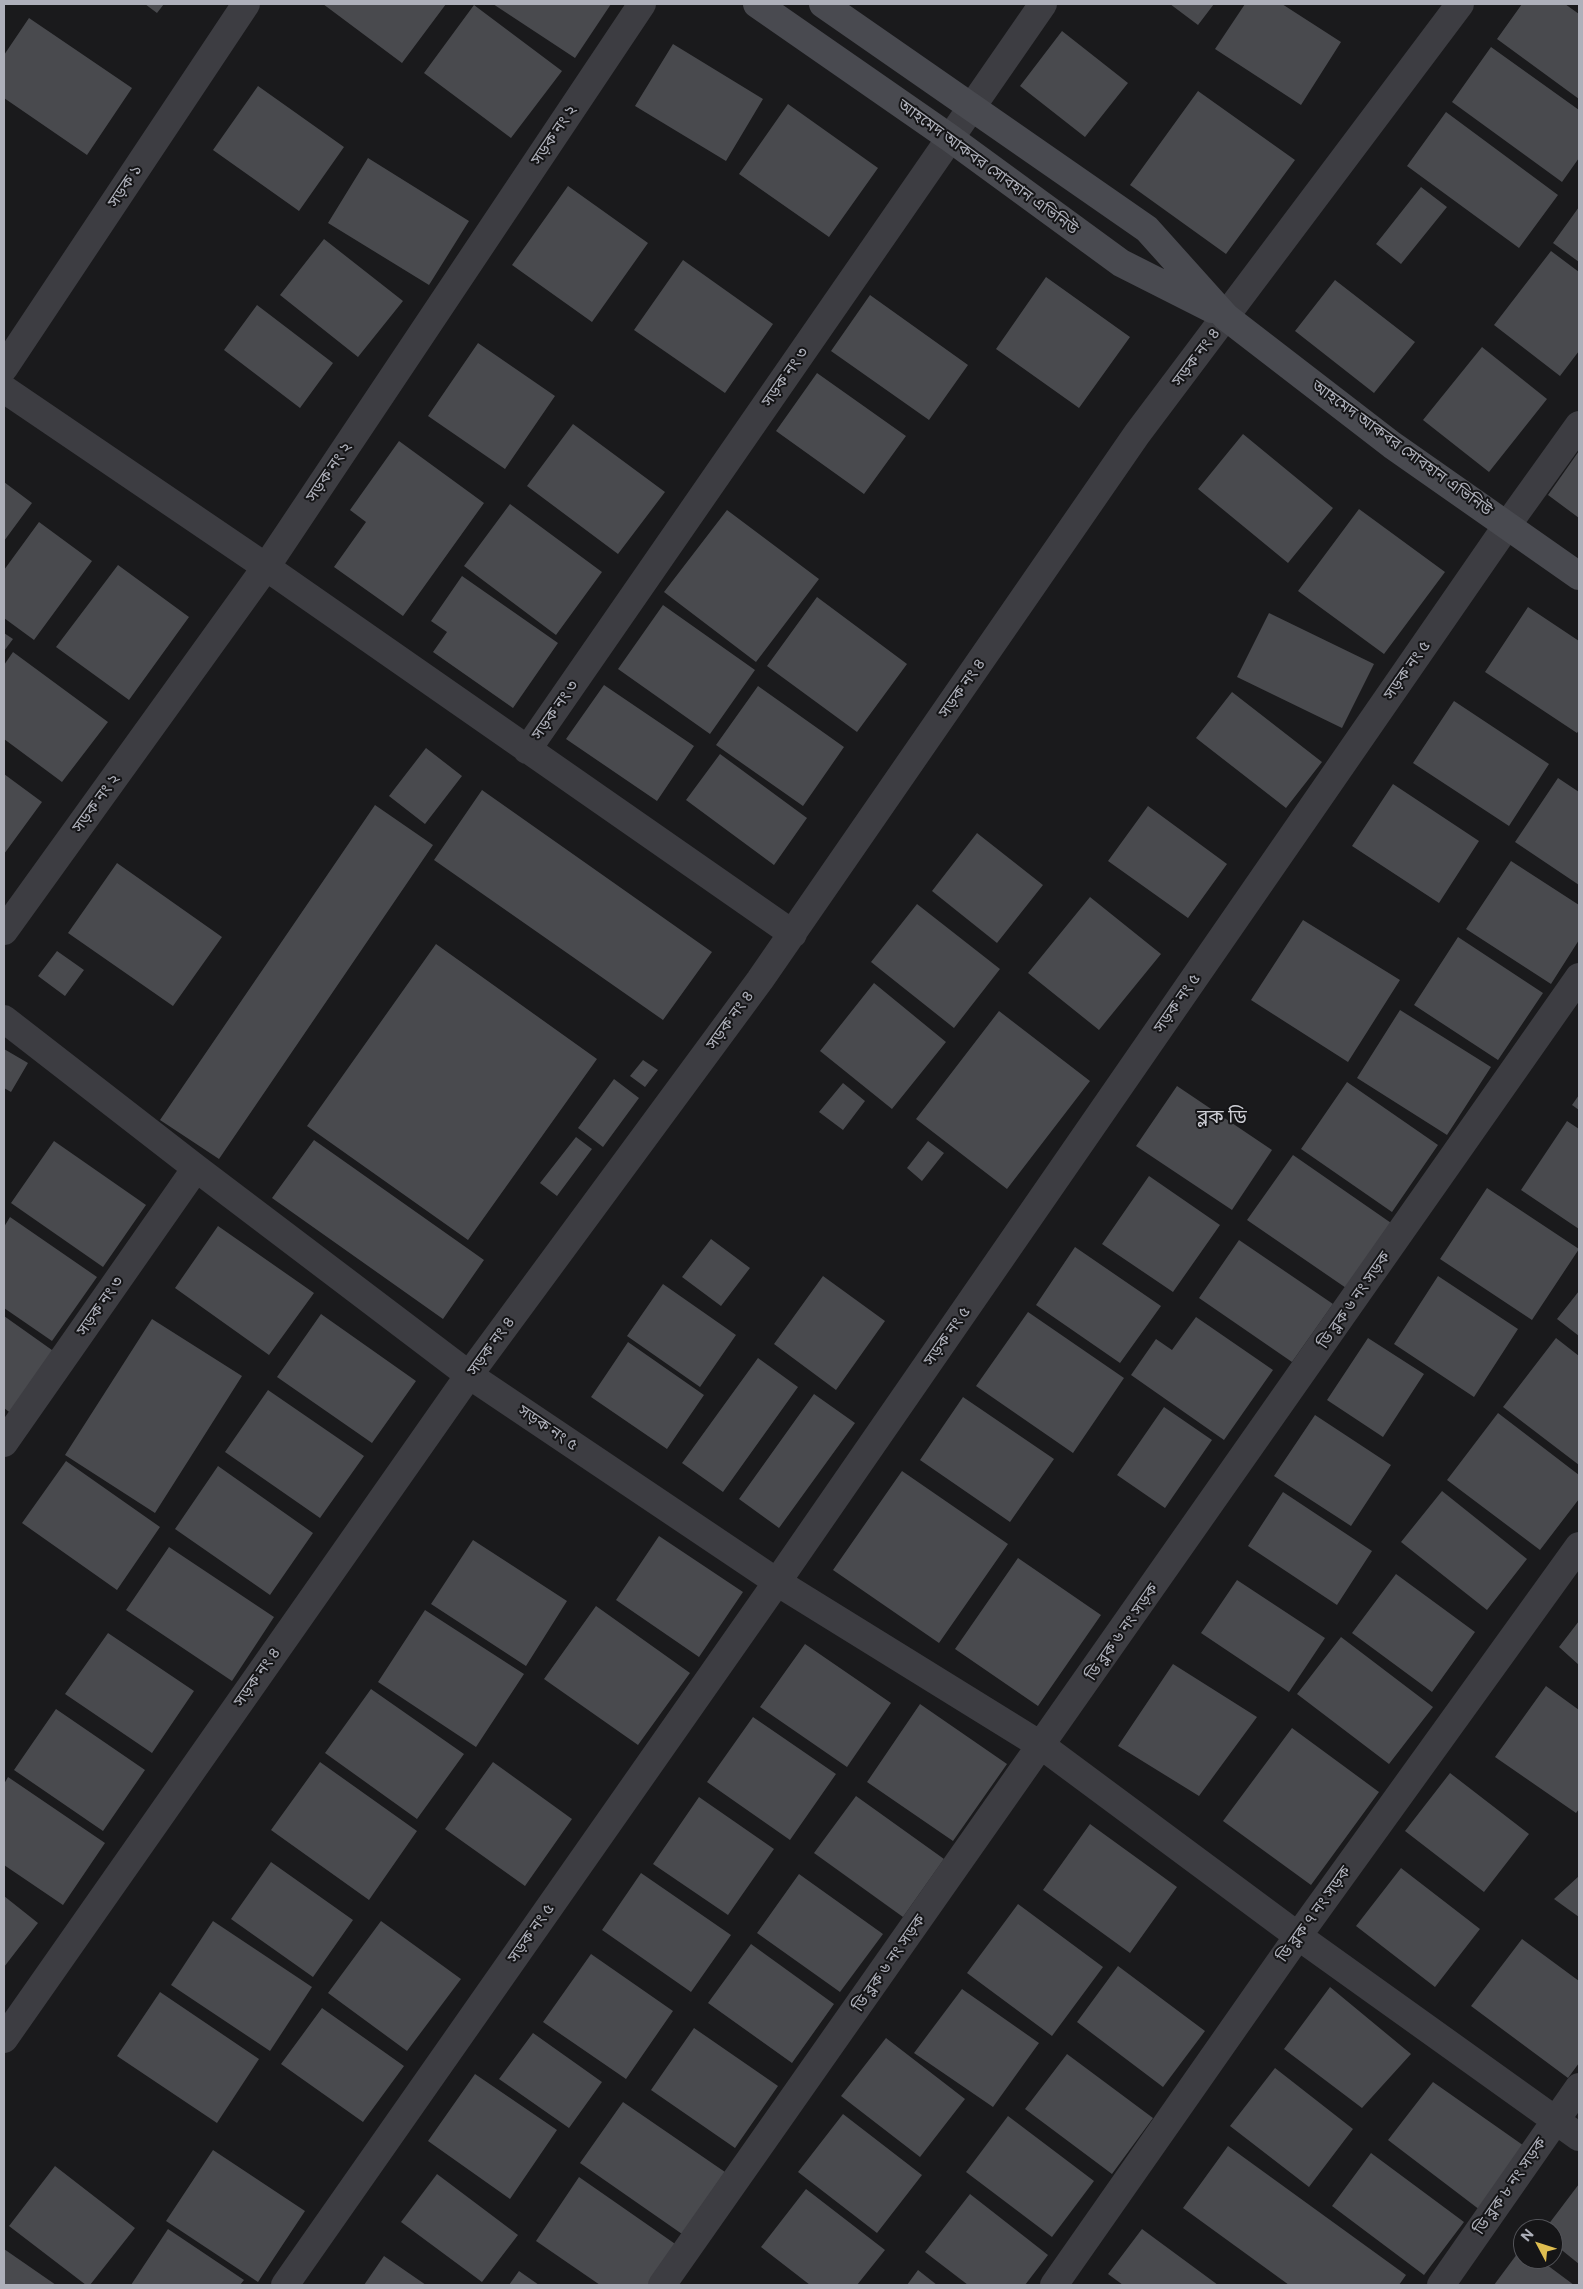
<!DOCTYPE html>
<html>
<head>
<meta charset="utf-8">
<style>
  body { margin:0 }
  #map { position:relative; width:1583px; height:2289px; overflow:hidden; background:#1a1a1c; font-family:"Public Sans",sans-serif }
  canvas { display:block }
  .frame { position:absolute; inset:0; border:5px solid #aeb0ba; pointer-events:none }
  .north { position:absolute; left:1513px; top:2219px; width:50px; height:50px; box-sizing:border-box; background:#151517; border:1px solid #525358; border-radius:50%; rotate:310deg; font-size:14px; font-weight:700; line-height:20px; text-align:center; color:#aeb0ba }
  .north::after { content:''; display:block; margin:auto; width:18px; height:22px; background:#debd50; clip-path:polygon(50% 0,100% 100%,50% 72%,0 100%) }
</style>
</head>
<body>
<div id="map">
<canvas width="1583" height="2289"></canvas>
<div class="frame"></div>
<div class="north">N</div>
</div>
<script>
const ctx = document.querySelector('canvas').getContext('2d');
ctx.lineJoin = 'round';
function fillPath(path, color) { ctx.fillStyle = color; ctx.fill(path, 'evenodd'); }
function stroke(path, color, width, dash) { ctx.strokeStyle = color; ctx.lineWidth = width; ctx.lineCap = dash ? 'butt' : 'round'; ctx.setLineDash(dash || []); ctx.stroke(path); }
function drawText(font, color, halo, rows, align = 'center') {
  ctx.font = font + ' "Public Sans","Noto Sans Bengali",sans-serif'; ctx.lineWidth = 4; ctx.setLineDash([]); ctx.textBaseline = 'middle'; ctx.strokeStyle = halo; ctx.fillStyle = color; for (const [text, x, y, turn = 0] of rows) {
    ctx.save(); ctx.translate(x, y); ctx.rotate((+turn || 0) * Math.PI / 180); ctx.textAlign = isNaN(turn) ? turn : align; if (halo) ctx.strokeText(text, 0, 0); ctx.fillText(text, 0, 0); ctx.restore();
  }
}
fillPath(new Path2D(`
  M145,4H164L157,13Z
  M323,4H446L402,63Z
  M493,4H611L575,58Z
  M1170,4H1214L1198,25Z
  M1245,4H1282L1341,42L1301,105L1215,49Z
  M1522,4H1565L1579,14V99L1497,39Z
  M474,5L562,71L511,138L424,73Z
  M29,18L132,88L87,155L4,98V55Z
  M1062,31L1128,83L1085,137L1020,86Z
  M673,44L763,99L726,161L635,106Z
  M1491,47L1579,110V158L1562,182L1452,102Z
  M258,86L344,147L299,211L213,150Z
  M1198,91L1295,160L1226,254L1130,185Z
  M788,104L878,168L829,237L739,174Z
  M1446,112L1558,195L1519,248L1407,166Z
  M368,158L469,221L429,285L328,223Z
  M568,186L648,243L592,322L512,265Z
  M1421,187L1447,207L1401,264L1376,244Z
  M1579,207V262L1553,243Z
  M324,239L403,301L358,357L280,295Z
  M1551,251L1579,272V351L1560,376L1494,325Z
  M683,260L773,324L725,393L634,330Z
  M1046,277L1130,337L1079,408L996,349Z
  M1335,280L1415,342L1374,393L1295,331Z
  M870,295L968,365L929,420L831,351Z
  M257,305L333,363L300,408L224,350Z
  M478,343L555,396L505,469L428,416Z
  M1482,347L1547,399L1489,472L1423,420Z
  M817,373L906,436L864,494L776,431Z
  M573,424L665,492L618,554L527,486Z
  M1243,434L1333,508L1288,563L1198,489Z
  M399,441L484,503L403,616L334,567L366,522L350,510Z
  M1579,451V518L1548,495Z
  M4,482L32,503L4,541Z
  M510,504L602,572L556,635L464,566Z
  M1359,509L1445,572L1384,654L1298,591Z
  M727,510L819,579L756,662L664,592Z
  M39,522L92,561L34,640L4,618V570Z
  M118,565L189,617L129,700L56,647Z
  M462,576L558,643L513,708L433,652L447,632L431,621Z
  M817,597L907,664L857,732L767,666Z
  M663,605L755,670L710,734L618,669Z
  M1528,607L1579,641V730L1577,733L1485,672Z
  M1269,613L1374,664L1342,728L1237,677Z
  M4,633L13,639L4,651Z
  M13,652L108,722L62,782L4,739V665Z
  M604,685L694,746L657,801L566,739Z
  M758,686L844,747L803,806L716,745Z
  M1232,692L1322,762L1286,808L1196,738Z
  M1454,701L1549,764L1509,826L1413,763Z
  M426,748L462,776L425,824L389,796Z
  M720,754L807,818L774,865L686,800Z
  M4,774L42,802L4,854Z
  M1558,778L1579,792V885L1515,842Z
  M1393,784L1479,841L1439,903L1352,846Z
  M482,790L712,952L663,1020L434,860Z
  M375,805L433,845L219,1159L160,1120Z
  M1148,806L1227,864L1188,918L1108,861Z
  M977,833L1043,885L997,943L932,891Z
  M1511,861L1579,905V940L1551,984L1466,929Z
  M117,863L222,937L173,1006L68,933Z
  M1090,897L1161,954L1099,1030L1028,973Z
  M917,904L1000,969L954,1028L871,962Z
  M1303,920L1400,980L1348,1062L1251,1000Z
  M1458,937L1543,993L1498,1060L1414,1005Z
  M436,944L597,1059L468,1240L307,1126Z
  M57,951L84,970L65,996L38,976Z
  M874,983L946,1042L892,1109L820,1051Z
  M1400,1010L1491,1067L1447,1135L1357,1078Z
  M999,1011L1090,1081L1007,1189L916,1119Z
  M4,1049L28,1063L11,1092L4,1088Z
  M643,1060L658,1070L645,1087L630,1076Z
  M614,1079L639,1098L603,1147L578,1128Z
  M1347,1082L1438,1145L1392,1212L1301,1149Z
  M843,1083L865,1101L843,1130L819,1112Z
  M1177,1086L1272,1150L1232,1210L1136,1146Z
  M1579,1095V1110L1572,1105Z
  M1567,1121L1579,1129V1229L1521,1190Z
  M576,1137L592,1149L557,1196L540,1183Z
  M314,1140L484,1260L443,1319L272,1198Z
  M54,1141L146,1205L103,1267L11,1203Z
  M928,1141L944,1153L922,1181L907,1168Z
  M1293,1155L1394,1225L1349,1290L1247,1220Z
  M1149,1176L1220,1225L1173,1292L1102,1244Z
  M1487,1188L1579,1249L1532,1320L1440,1259Z
  M10,1217L97,1277L52,1341L4,1308V1227Z
  M218,1226L314,1293L269,1355L175,1288Z
  M711,1239L750,1268L721,1306L682,1277Z
  M1239,1240L1333,1304L1292,1362L1199,1298Z
  M1075,1247L1161,1306L1120,1363L1036,1305Z
  M823,1276L885,1321L836,1390L774,1344Z
  M1438,1276L1518,1329L1474,1397L1394,1344Z
  M663,1284L736,1335L700,1387L627,1336Z
  M1579,1291V1336L1557,1319Z
  M1028,1312L1124,1378L1073,1453L976,1386Z
  M321,1314L416,1381L372,1443L277,1377Z
  M4,1316L59,1355L16,1417L4,1408Z
  M1196,1317L1273,1370L1224,1440L1131,1375L1156,1339L1172,1350Z
  M152,1319L242,1376L155,1513L65,1455Z
  M1368,1338L1424,1374L1383,1437L1327,1400Z
  M1556,1338L1579,1356V1465L1503,1407Z
  M628,1342L704,1395L667,1449L591,1397Z
  M758,1358L798,1387L723,1492L682,1463Z
  M268,1390L364,1456L320,1518L225,1452Z
  M814,1394L855,1423L779,1528L739,1499Z
  M963,1397L1054,1459L1010,1522L920,1460Z
  M1164,1407L1212,1440L1165,1508L1117,1475Z
  M1498,1413L1579,1475V1499L1540,1550L1447,1480Z
  M1315,1415L1391,1465L1351,1526L1274,1476Z
  M66,1461L160,1527L117,1590L22,1523Z
  M218,1466L313,1533L270,1595L175,1529Z
  M902,1471L1008,1544L939,1643L833,1570Z
  M1442,1491L1527,1559L1487,1610L1401,1542Z
  M1283,1492L1372,1551L1337,1605L1248,1546Z
  M659,1536L743,1592L699,1657L616,1600Z
  M473,1540L567,1601L526,1666L431,1604Z
  M169,1547L274,1617L232,1681L126,1610Z
  M1018,1558L1101,1615L1038,1706L955,1649Z
  M1396,1574L1475,1632L1432,1692L1352,1633Z
  M1237,1580L1325,1638L1289,1692L1201,1633Z
  M596,1606L690,1673L638,1745L544,1679Z
  M425,1610L524,1674L476,1747L378,1682Z
  M1579,1621V1665L1559,1647Z
  M108,1633L194,1691L152,1753L65,1694Z
  M1341,1637L1433,1707L1389,1764L1297,1694Z
  M805,1644L891,1703L847,1767L760,1707Z
  M1173,1664L1257,1717L1199,1796L1118,1746Z
  M1546,1686L1579,1710V1809L1576,1813L1495,1757Z
  M371,1689L464,1754L417,1819L325,1753Z
  M920,1704L1007,1764L953,1841L867,1782Z
  M56,1709L145,1770L103,1831L14,1770Z
  M753,1717L836,1774L790,1840L707,1782Z
  M1292,1728L1379,1792L1311,1885L1223,1821Z
  M320,1762L417,1831L369,1900L271,1830Z
  M493,1762L572,1819L525,1886L445,1829Z
  M1450,1773L1529,1834L1484,1892L1405,1831Z
  M8,1777L105,1843L63,1905L4,1865V1784Z
  M856,1796L944,1859L903,1917L814,1853Z
  M699,1797L774,1849L728,1915L653,1864Z
  M1090,1824L1177,1887L1130,1953L1043,1890Z
  M271,1862L353,1920L313,1977L231,1919Z
  M1401,1868L1480,1929L1435,1987L1356,1926Z
  M641,1873L731,1935L691,1992L602,1930Z
  M799,1874L883,1934L840,1992L757,1933Z
  M1579,1876V1917L1554,1899Z
  M4,1896L38,1923L4,1967Z
  M1018,1904L1103,1967L1052,2036L967,1973Z
  M213,1921L312,1987L270,2051L171,1985Z
  M381,1921L461,1979L407,2051L328,1993Z
  M1522,1939L1579,1981V2063L1568,2078L1471,2006Z
  M751,1944L834,2004L792,2063L708,2003Z
  M591,1954L673,2011L626,2079L543,2022Z
  M1118,1966L1205,2031L1163,2087L1077,2022Z
  M1330,1987L1411,2054L1362,2108L1284,2049Z
  M962,1989L1039,2043L993,2107L914,2053Z
  M160,1992L259,2059L217,2123L117,2056Z
  M322,2008L404,2066L363,2122L281,2064Z
  M694,2028L778,2086L735,2148L651,2090Z
  M533,2033L602,2082L569,2128L499,2079Z
  M886,2038L965,2099L920,2157L841,2096Z
  M1067,2054L1153,2118L1112,2174L1025,2109Z
  M1275,2068L1353,2129L1309,2187L1230,2126Z
  M475,2074L557,2130L510,2199L428,2141Z
  M1433,2082L1527,2148L1480,2210L1388,2140Z
  M623,2102L725,2172L682,2234L580,2163Z
  M843,2114L922,2175L877,2233L798,2172Z
  M1008,2116L1094,2181L1052,2237L966,2172Z
  M1228,2146L1406,2275L1399,2285H1289L1183,2208Z
  M213,2150L305,2211L258,2282L166,2221Z
  M1371,2153L1464,2222L1424,2275L1332,2206Z
  M55,2166L135,2228L90,2285H86L9,2226Z
  M437,2174L518,2235L482,2282L401,2222Z
  M579,2177L681,2248L656,2285H600L536,2241Z
  M1579,2184V2264L1553,2243V2229H1545Z
  M806,2189L885,2250L857,2285H810L761,2247Z
  M970,2194L1048,2255L1025,2285H968L925,2252Z
  M168,2229L244,2280L240,2285H131Z
  M1142,2229L1218,2285H1123L1108,2274Z
  M1523,2246V2259H1539L1574,2285H1494Z
  M4,2249L56,2285H4Z
  M384,2256L426,2285H364Z
  M918,2270L937,2285H907Z
  M519,2271L539,2285H509Z`), '#494a4e');
stroke(new Path2D(`
  M4,368L246,4
  M4,389L266,567L793,934
  M527,750L1043,4
  M4,931L266,567L642,4
  M4,1019L196,1168L469,1375L777,1582L1508,524L1579,425
  M4,1443L196,1168
  M4,2039L469,1375L760,980L1137,434L1460,4
  M285,2285L777,1582L1042,1746L1298,1936L1579,2137
  M662,2285L1579,977
  M1054,2285L1298,1936L1579,1546
  M1441,2285L1579,2087`), '#3d3d42', 28);
stroke(new Path2D(`
  M757,4L950,138L1121,263L1212,309
  M823,4L1147,229L1226,317L1392,445L1579,576`), '#494a50', 28);
drawText('16px', '#aeb0ba', '#151517', [
  ["সড়ক নং ২",554,135,-56],
  ["আহমেদ আকবর সোবহান এভিনিউ",988,167,36],
  ["সড়ক ১",125,186,-56],
  ["সড়ক নং ৪",1196,357,-53],
  ["সড়ক নং ৩",785,377,-55],
  ["আহমেদ আকবর সোবহান এভিনিউ",1402,448,36],
  ["সড়ক নং ২",329,472,-56],
  ["সড়ক নং ৫",1407,670,-55],
  ["সড়ক নং ৪",962,688,-55],
  ["সড়ক নং ৩",555,710,-55],
  ["সড়ক নং ২",96,803,-54],
  ["সড়ক নং ৫",1177,1003,-55],
  ["সড়ক নং ৪",730,1020,-54],
  ["ডি ব্লক ৬ নং সড়ক",1354,1300,-55],
  ["সড়ক নং ৩",100,1306,-55],
  ["সড়ক নং ৫",947,1336,-55],
  ["সড়ক নং ৪",491,1346,-54],
  ["সড়ক নং ৫",548,1428,34],
  ["ডি ব্লক ৬ নং সড়ক",1122,1632,-55],
  ["সড়ক নং ৪",257,1677,-55],
  ["ডি ব্লক ৭ নং সড়ক",1314,1914,-54],
  ["সড়ক নং ৫",531,1933,-55],
  ["ডি ব্লক ৬ নং সড়ক",889,1963,-55],
  ["ডি ব্লক ৮ নং সড়ক",1510,2186,-55]
]);
drawText('19px', '#cecfd6', '#151517', [
  ["ব্লক ডি",1222,1117]
]);
</script>
</body>
</html>
